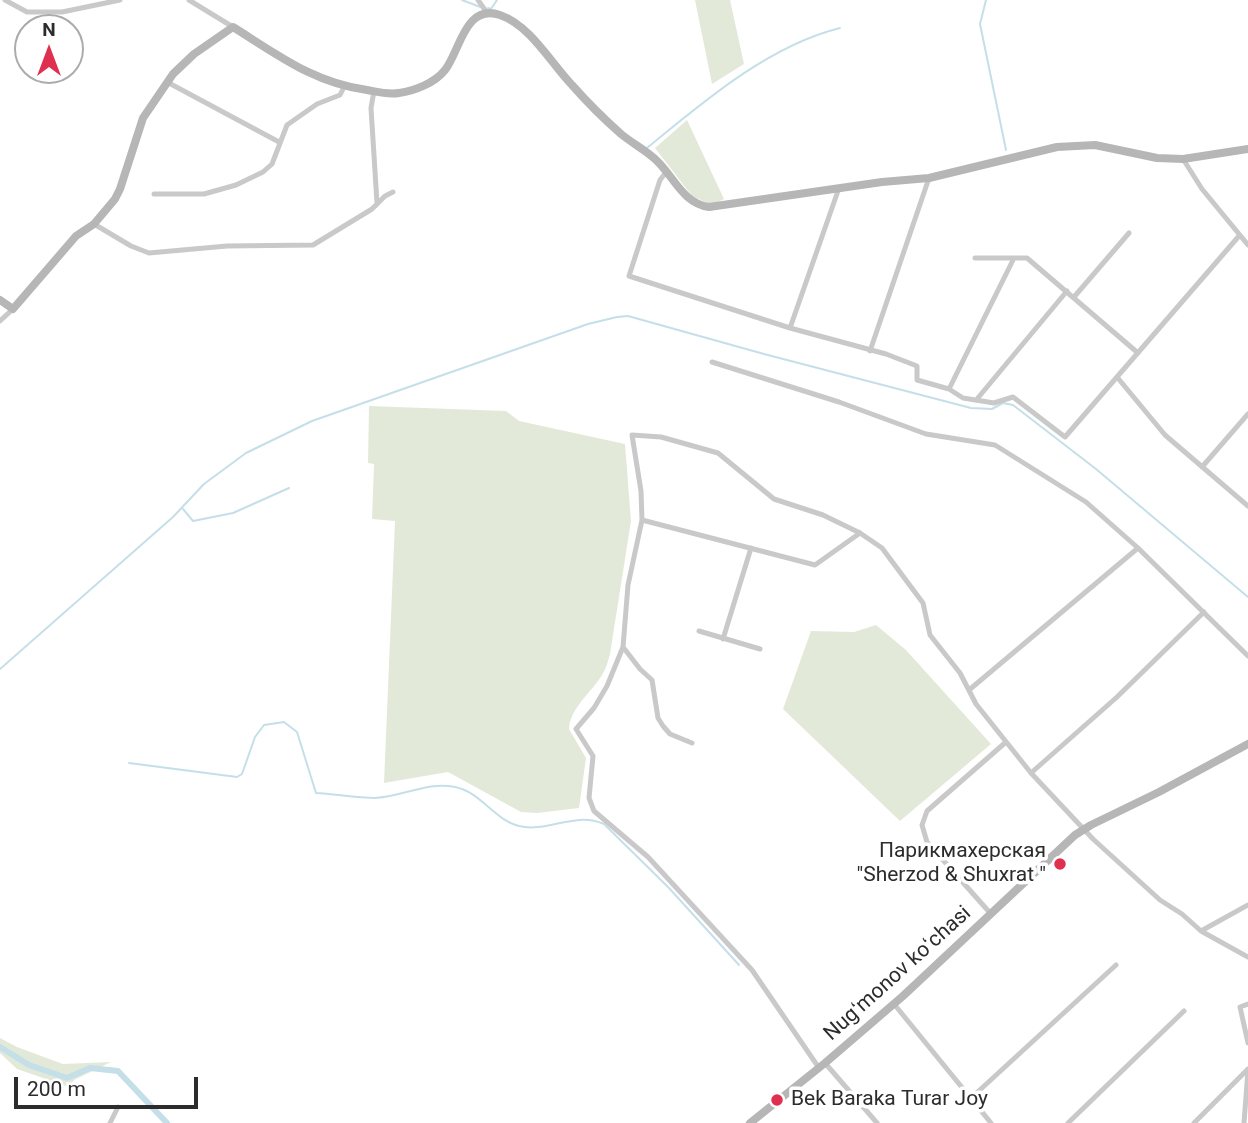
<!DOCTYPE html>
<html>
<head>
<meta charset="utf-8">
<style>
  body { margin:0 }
  #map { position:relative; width:1248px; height:1123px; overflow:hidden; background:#fff; font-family:Roboto,sans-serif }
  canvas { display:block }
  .north { position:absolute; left:14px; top:14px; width:70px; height:70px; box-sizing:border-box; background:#fff; border:2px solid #ababab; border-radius:50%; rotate:0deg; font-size:19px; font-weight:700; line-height:28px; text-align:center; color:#2c2c2c }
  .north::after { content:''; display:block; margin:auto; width:24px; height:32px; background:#e03050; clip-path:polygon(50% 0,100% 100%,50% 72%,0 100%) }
  .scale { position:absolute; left:14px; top:1077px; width:184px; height:32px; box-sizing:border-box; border:4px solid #2c2c2c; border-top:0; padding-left:9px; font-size:21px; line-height:24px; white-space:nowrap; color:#2c2c2c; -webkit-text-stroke:5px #fff; paint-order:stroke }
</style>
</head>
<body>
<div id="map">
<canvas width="1248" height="1123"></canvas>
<div class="north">N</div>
<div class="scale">200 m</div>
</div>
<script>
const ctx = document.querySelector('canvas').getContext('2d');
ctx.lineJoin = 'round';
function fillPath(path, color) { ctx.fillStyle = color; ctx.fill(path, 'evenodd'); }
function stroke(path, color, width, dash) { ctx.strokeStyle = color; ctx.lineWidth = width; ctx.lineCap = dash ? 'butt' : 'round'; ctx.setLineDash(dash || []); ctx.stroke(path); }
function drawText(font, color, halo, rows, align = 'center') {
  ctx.font = font + ' Roboto,sans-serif'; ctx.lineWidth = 7; ctx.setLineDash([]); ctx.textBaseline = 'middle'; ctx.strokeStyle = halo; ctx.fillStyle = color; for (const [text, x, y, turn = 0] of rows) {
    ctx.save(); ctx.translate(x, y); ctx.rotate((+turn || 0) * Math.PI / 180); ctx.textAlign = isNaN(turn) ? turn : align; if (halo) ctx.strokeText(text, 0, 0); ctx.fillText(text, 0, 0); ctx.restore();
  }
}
fillPath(new Path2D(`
  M695,0H730L744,64L712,84Z
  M687,120L724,199L712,205L692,196L655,148Z
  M369,406L506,411L519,421L625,444L631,521L610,654C608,661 606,669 602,675C592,692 570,708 569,729L586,758L579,808L537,813L521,812L448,772L384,783L395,521L372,519L374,464L368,463Z
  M876,625L906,650L991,744L900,821L783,709L811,631L854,632Z
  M0,1038L17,1047L63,1064L111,1062L74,1080L69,1087L17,1069L0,1053Z`), '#e3e9d9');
stroke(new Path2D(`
  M462,0L483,8
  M986,0L980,24L1006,150
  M488,8L491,9L497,0
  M647,148C703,102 768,46 840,28
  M183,509L193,521L233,513L289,488
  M0,669L173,517L204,484L246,453L312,421L588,324L617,317L628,316L764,354L971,408L992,409L1003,403L1013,405L1096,469L1248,597
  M129,763L237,777L242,774L255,737L264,725L284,722L297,732L316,793C335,794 356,798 375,798C402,797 428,781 455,787C481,792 494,820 519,826C547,833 574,811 604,824L669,888L739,965`), '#c5dfe9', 2);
stroke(new Path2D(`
  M0,1047L29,1065L67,1078L90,1068L118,1071L167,1123`), '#c5dfe9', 6);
stroke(new Path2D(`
  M5,0L27,12H62L120,0
  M189,0L233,27
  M478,0L488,14
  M167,82L279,142
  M374,91L371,108L377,203
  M1183,159L1202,189L1248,245
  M667,171L660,180L629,276L790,328L886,354L917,366V380L949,389L963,398L994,403L1013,397L1065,437L1239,236
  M154,194H204L236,185L263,172L272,164L287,125L317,104L340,95L344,87
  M94,224L131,246L149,253L227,246L313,245L372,209L385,196L393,192
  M975,258H1027L1138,353
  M1074,297L1129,233
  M0,321L13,309
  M790,328L839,188
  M870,351L929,178
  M712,362L839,402L926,434L995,445L1086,502L1138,548L1248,656
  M1117,377L1165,435L1248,506
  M949,389L1014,258
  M977,399L1067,291
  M1202,467L1248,414
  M642,520L815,565L860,533
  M699,631L760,649
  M723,639L751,548
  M623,647L607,686L594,708L576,729L593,756L589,798L594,811L648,857L752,970L819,1068
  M969,690L1138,548
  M692,743L670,734L663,726L658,718L652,680L640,669L623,647L628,585L642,520L641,491L632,435L661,437L718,453L774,499L823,515L860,533L882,548L923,603L930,635L960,673L976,704L1031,773L1093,839L1160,900L1182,914L1201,931L1248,957
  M1031,773L1117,697L1204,612
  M991,914L927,842L922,825L927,811L1006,742
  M1201,931L1248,905
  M894,1004L991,1123
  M1248,1004L1240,1007L1248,1043
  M825,1063L877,1123
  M970,1099L1116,965
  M110,1123L118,1107
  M1068,1123L1184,1011
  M1194,1123L1248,1069
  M1244,1123L1248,1070`), '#c9c9c9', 5);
stroke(new Path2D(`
  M0,300L13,309L76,236L94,224L115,199L120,189L143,118L173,74L194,54L233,27C278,55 314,83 367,90C378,92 388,95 399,93C414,91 435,83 445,70C460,51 465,3 500,15C531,26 550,62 572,85C587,102 604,119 621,134C632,143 645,150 655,159C674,176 682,203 709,207L882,182L929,178L1057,147L1095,145L1157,158L1183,159L1248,149
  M750,1123L825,1063L903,996L1075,835L1091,825L1159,792L1248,744`), '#b6b6b6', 8);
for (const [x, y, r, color] of [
  [1060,864,7,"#e03050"],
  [777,1100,7,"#e03050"]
]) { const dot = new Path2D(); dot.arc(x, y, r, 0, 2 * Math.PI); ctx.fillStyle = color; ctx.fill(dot); stroke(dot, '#fff', 2.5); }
drawText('21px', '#2c2c2c', '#fff', [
  ["Парикмахерская",1046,852],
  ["\"Sherzod & Shuxrat \"",1046,876],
  ["Bek Baraka Turar Joy",791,1100,"left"]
], 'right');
drawText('21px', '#2c2c2c', '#fff', [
  ["Nugʻmonov koʻchasi",898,974,-42]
]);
</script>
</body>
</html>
